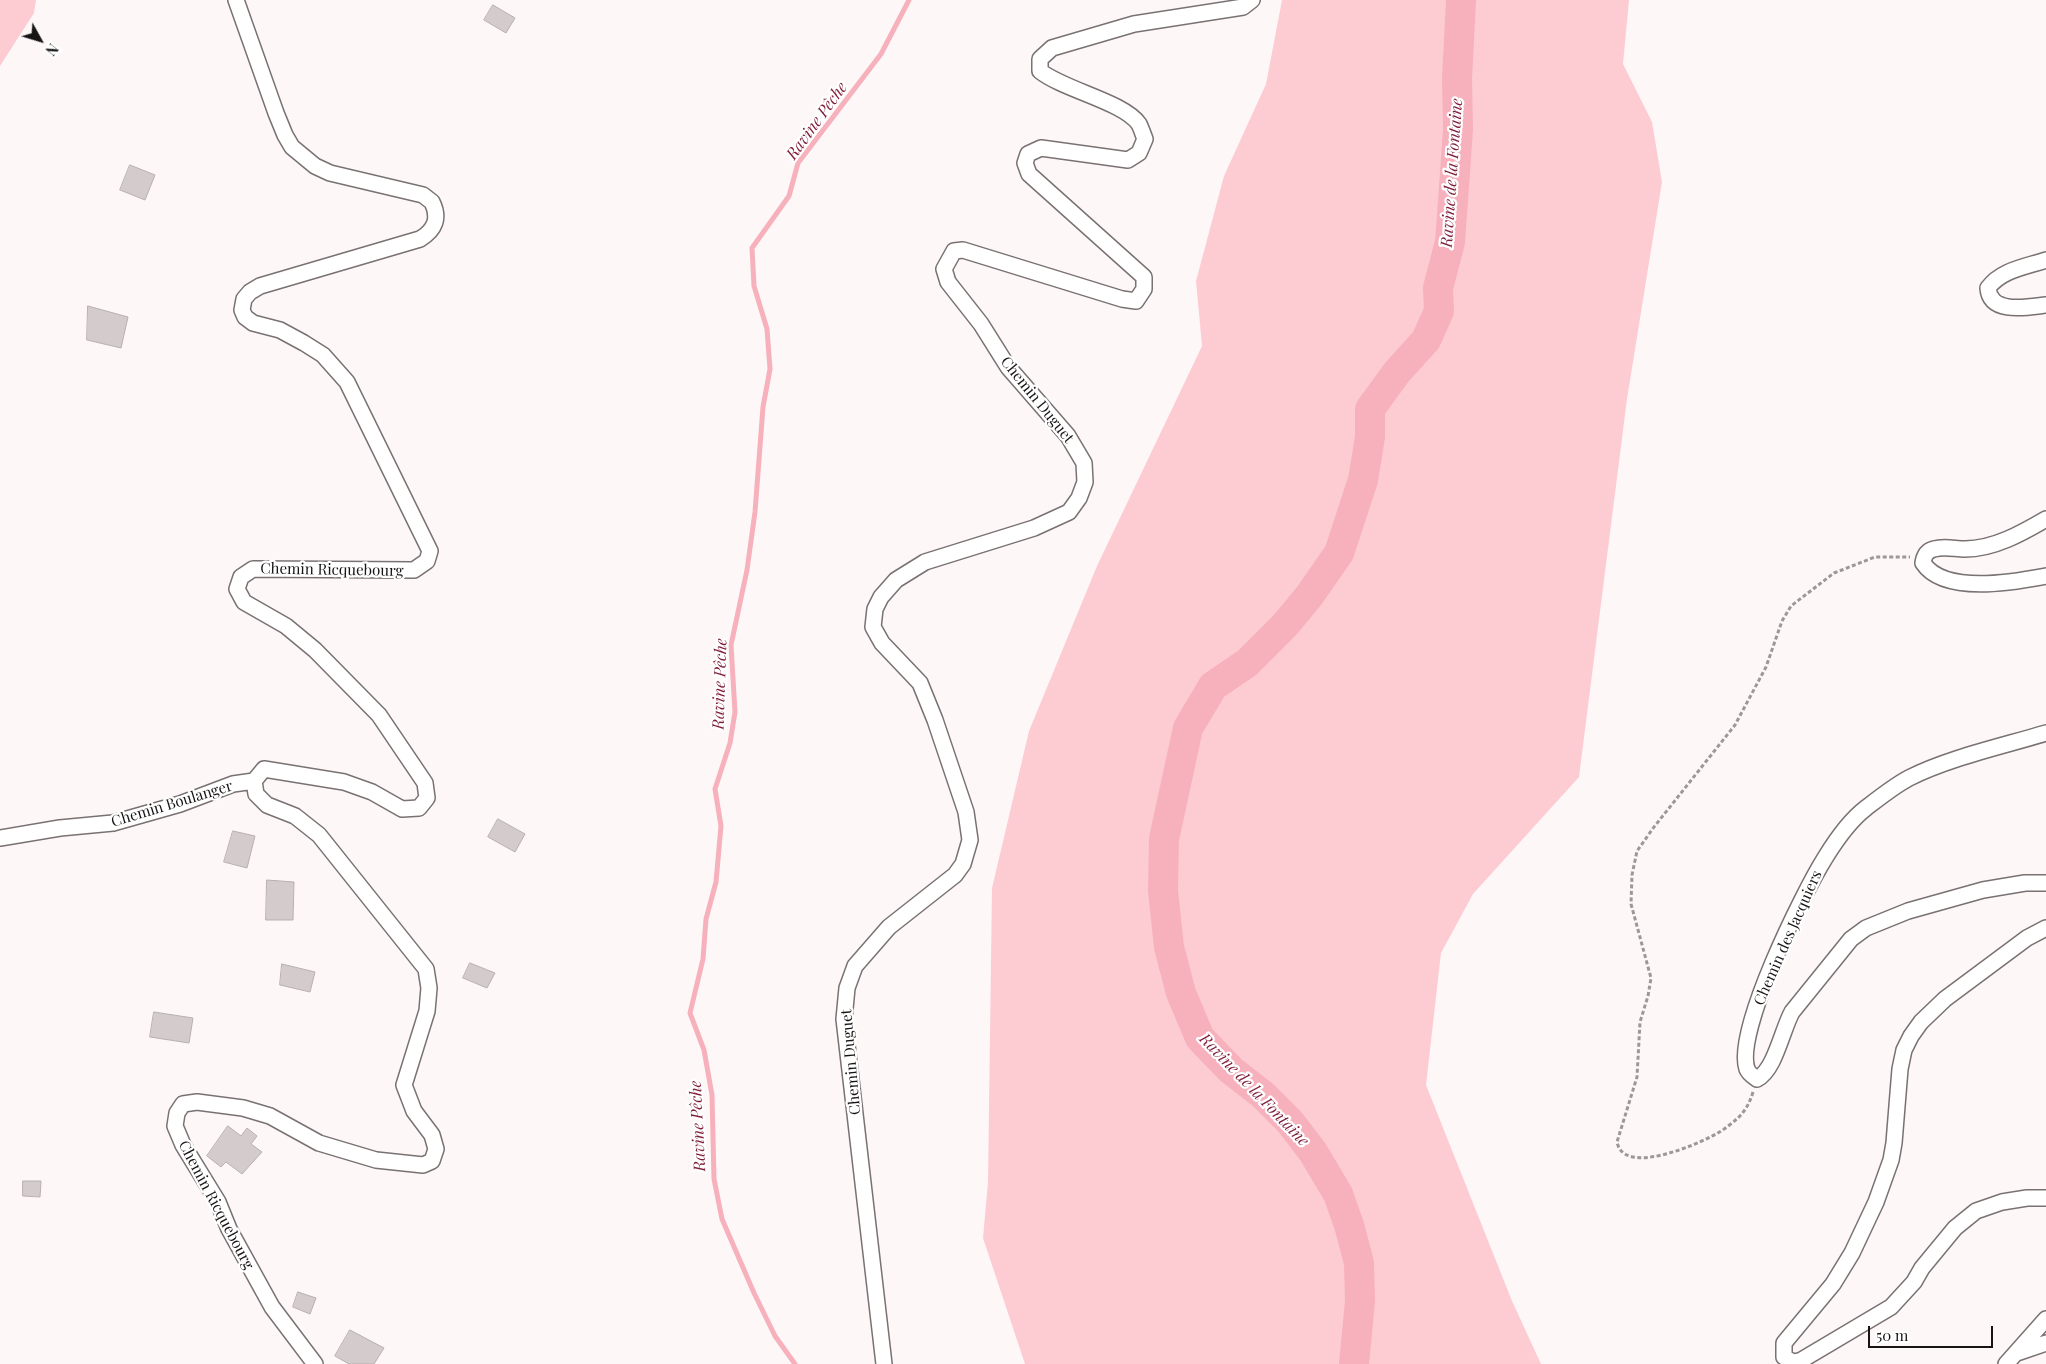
<!DOCTYPE html>
<html>
<head>
<meta charset="utf-8">
<style>
  body { margin:0 }
  #map { position:relative; width:2046px; height:1364px; overflow:hidden; background:#fef7f7; font-family:"Playfair Display",serif }
  canvas { display:block }
  .north { position:absolute; left:15px; top:15px; width:50px; height:50px; -webkit-text-stroke:4px #fff; paint-order:stroke; rotate:129deg; font-size:14px; font-weight:700; line-height:20px; text-align:center; color:#171415 }
  .north::after { content:''; display:block; margin:auto; width:18px; height:22px; background:#171415; clip-path:polygon(50% 0,100% 100%,50% 72%,0 100%) }
  .scale { position:absolute; left:1868px; top:1326px; width:125px; height:22px; box-sizing:border-box; border:2px solid #171415; border-top:0; padding-left:6px; font-size:15px; line-height:18px; white-space:nowrap; color:#171415; -webkit-text-stroke:4px #fff; paint-order:stroke }
</style>
</head>
<body>
<div id="map">
<canvas width="2046" height="1364"></canvas>
<div class="north">N</div>
<div class="scale">50 m</div>
</div>
<script>
const ctx = document.querySelector('canvas').getContext('2d');
ctx.lineJoin = 'round';
function fillPath(path, color) { ctx.fillStyle = color; ctx.fill(path, 'evenodd'); }
function stroke(path, color, width, dash) { ctx.strokeStyle = color; ctx.lineWidth = width; ctx.lineCap = dash ? 'butt' : 'round'; ctx.setLineDash(dash || []); ctx.stroke(path); }
function drawText(font, color, halo, rows, align = 'center') {
  ctx.font = font + ' "Playfair Display",serif'; ctx.lineWidth = 4.5; ctx.setLineDash([]); ctx.textBaseline = 'middle'; ctx.strokeStyle = halo; ctx.fillStyle = color; for (const [text, x, y, turn = 0] of rows) {
    ctx.save(); ctx.translate(x, y); ctx.rotate((+turn || 0) * Math.PI / 180); ctx.textAlign = isNaN(turn) ? turn : align; if (halo) ctx.strokeText(text, 0, 0); ctx.fillText(text, 0, 0); ctx.restore();
  }
}
fillPath(new Path2D(`
  M0,0H36L34,13L0,66Z
  M1282,0H1629L1623,64L1652,122L1662,182L1627,399L1579,777L1473,894L1441,953L1426,1085L1512,1301L1541,1364H1025L983,1238L988,1182L992,888L1029,731L1097,566L1202,346L1196,281L1224,176L1266,84Z`), '#fdccd3');
stroke(new Path2D(`
  M795,1364L775,1336L754,1293L722,1219L714,1179L712,1095L704,1050L690,1013L703,959L706,919L716,882L721,826L715,789L730,743L735,712L731,645L747,570L755,512L763,407L770,369L767,329L754,286L752,248L789,196L798,163L881,54L909,0`), '#f7b1bc', 5);
stroke(new Path2D(`
  M1354,1364L1360,1301L1359,1263L1349,1225L1338,1194L1313,1152L1290,1122L1263,1095L1231,1070L1200,1038L1181,993L1169,947L1163,891L1164,839L1188,728L1213,686L1247,663L1285,625L1309,596L1339,553L1363,480L1370,437V409L1397,372L1426,340L1439,311L1438,288L1450,242L1454,187L1458,129L1457,79L1461,0`), '#f7b1bc', 30);
const building = new Path2D(`
  M493,5L515,18L506,33L484,20Z
  M130,165L155,175L145,200L120,190Z
  M88,306L128,317L121,348L87,340Z
  M498,819L525,834L515,852L488,837Z
  M233,831L255,836L247,868L224,862Z
  M267,880L294,882L293,920H266Z
  M470,963L495,973L487,988L463,978Z
  M282,964L315,972L310,992L280,985Z
  M154,1012L193,1018L189,1043L150,1037Z
  M228,1126L241,1136L247,1128L257,1136L251,1144L262,1152L242,1174L226,1162L221,1167L207,1156Z
  M23,1181H41L40,1197L23,1196Z
  M298,1292L316,1298L310,1314L293,1307Z
  M350,1330L384,1348L374,1364H349L335,1356Z`);
fillPath(building, '#d4cbcc');
stroke(building, '#b8afb1', 1);
const minor = new Path2D(`
  M236,0L276,113L285,135L292,147L315,166L330,173L423,195L432,202C440,218 435,230 420,239L260,286L250,292L244,299L242,310L245,317L253,323L280,330L304,343L323,355L347,382L430,551L427,561L414,570L253,569L241,577L237,589L244,602L286,626L315,650L379,715L425,783L427,798L419,808L402,809L372,792L344,782L264,769L254,781L256,794L267,805L295,816L319,835L426,969L429,988L427,1011L404,1085L414,1111L432,1135L436,1149L432,1161L423,1165L376,1160L319,1143L270,1116L243,1108L197,1102L183,1104L177,1113L175,1126L183,1145L218,1202L229,1229L272,1307L315,1364
  M2046,260C2025,267 2001,270 1988,288C1990,315 2028,307 2046,305
  M2046,519C2022,533 1994,549 1965,549C1955,549 1944,546 1934,549C1926,551 1924,556 1923,563C1944,595 2014,582 2046,576
  M2046,733C2003,746 1948,758 1909,778C1894,786 1879,798 1866,808C1849,821 1836,840 1825,858C1803,893 1734,1032 1747,1069C1749,1074 1753,1076 1757,1079C1775,1070 1782,1030 1792,1012L1851,939L1866,928L1908,911L1983,890L2025,883H2046
  M0,838L60,828L113,823L180,804L233,784L254,781
  M2046,928L2027,938L1945,999L1921,1022L1911,1036L1904,1050L1900,1069L1894,1143L1891,1160L1876,1202L1852,1253L1833,1284L1784,1343V1357L1793,1362L1800,1361L1891,1307L1914,1282L1922,1268L1955,1228L1976,1211L2002,1202L2027,1198H2046
  M2017,1353L2046,1343
  M884,1364L844,1019L847,988L855,966L889,927L955,875L963,864L970,840L966,812L935,720L920,683L882,643L873,627L875,609L881,597L896,580L925,562L1034,528L1069,512L1079,498L1085,482L1084,463L1068,436L1008,367L981,324L948,282L944,269L954,251L963,250L1122,299L1136,301L1144,289V277L1029,174L1025,163L1028,154L1041,148L1128,160L1139,153L1145,139C1143,134 1141,128 1139,124C1124,102 1064,90 1040,71V59L1052,48L1134,24L1243,7L1252,0
  M2006,1364L2046,1319`);
stroke(minor, '#797172', 18);
stroke(new Path2D(`
  M1753,1092C1750,1102 1746,1110 1738,1118C1732,1123 1724,1130 1716,1134C1698,1144 1624,1177 1617,1142L1637,1077L1640,1022L1648,996L1651,978L1631,904L1632,875L1637,851L1654,827L1735,725L1766,667L1782,621L1791,606L1834,573L1875,557H1910`), '#9d9898', 3, [4, 2.5]);
stroke(minor, '#fff', 15);
drawText('15px', '#171415', '#fff', [
  ["Chemin Duguet",1037,400,51],
  ["Chemin Ricquebourg",332,570,1],
  ["Chemin Boulanger",172,804,-17],
  ["Chemin des Jacquiers",1788,938,-66],
  ["Chemin Duguet",851,1062,-95],
  ["Chemin Ricquebourg",216,1205,62]
]);
drawText('italic 16px', '#7f1c39', '#fff', [
  ["Ravine Pêche",817,121,-54],
  ["Ravine de la Fontaine",1452,173,-86],
  ["Ravine Pêche",720,684,-88],
  ["Ravine de la Fontaine",1254,1090,46],
  ["Ravine Pêche",698,1126,-93]
]);
</script>
</body>
</html>
